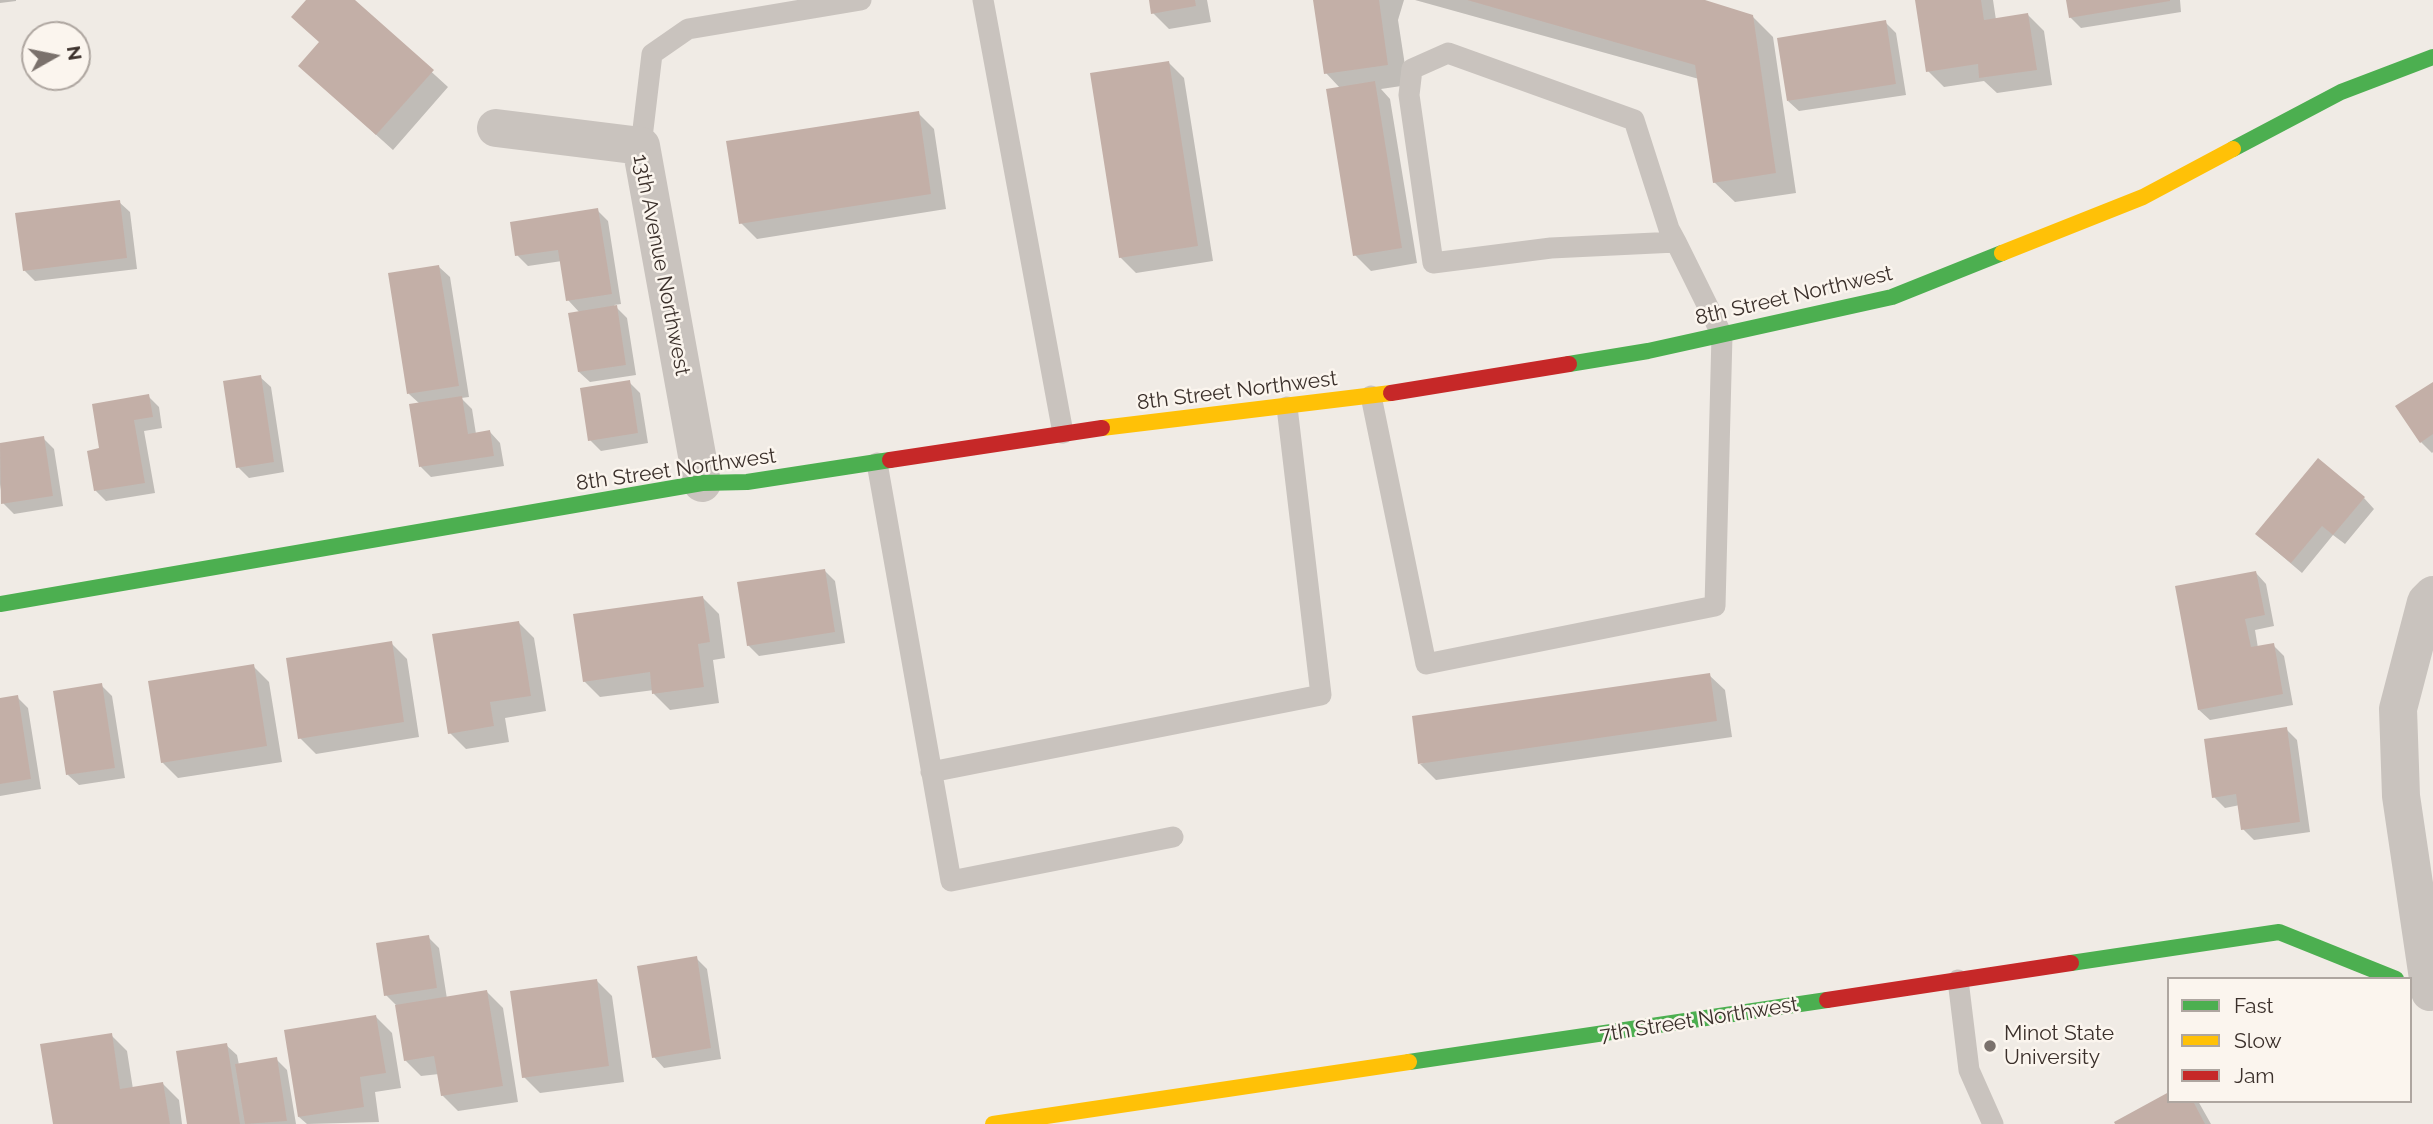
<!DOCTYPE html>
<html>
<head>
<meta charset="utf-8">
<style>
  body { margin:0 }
  #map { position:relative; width:2433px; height:1124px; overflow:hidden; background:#f0ebe5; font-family:Raleway,sans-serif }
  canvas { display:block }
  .legend { position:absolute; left:2167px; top:977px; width:245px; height:126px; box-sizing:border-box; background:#fbf5ee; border:2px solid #aea6a0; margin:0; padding:9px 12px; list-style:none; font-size:21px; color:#3b302b }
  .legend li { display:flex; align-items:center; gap:14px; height:35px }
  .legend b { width:35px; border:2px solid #aea6a0 }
  .north { position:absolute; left:21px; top:21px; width:70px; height:70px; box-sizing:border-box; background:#fbf5ee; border:2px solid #aea6a0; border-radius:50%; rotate:81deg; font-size:19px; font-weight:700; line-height:28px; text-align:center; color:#3b302b }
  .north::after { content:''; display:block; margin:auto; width:24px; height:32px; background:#7a716c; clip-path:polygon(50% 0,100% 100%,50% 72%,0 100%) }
</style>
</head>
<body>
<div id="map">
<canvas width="2433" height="1124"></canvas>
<ul class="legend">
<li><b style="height:9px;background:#4caf50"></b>Fast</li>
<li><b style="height:9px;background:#ffc107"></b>Slow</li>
<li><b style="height:9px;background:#c62828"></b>Jam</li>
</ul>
<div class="north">N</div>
</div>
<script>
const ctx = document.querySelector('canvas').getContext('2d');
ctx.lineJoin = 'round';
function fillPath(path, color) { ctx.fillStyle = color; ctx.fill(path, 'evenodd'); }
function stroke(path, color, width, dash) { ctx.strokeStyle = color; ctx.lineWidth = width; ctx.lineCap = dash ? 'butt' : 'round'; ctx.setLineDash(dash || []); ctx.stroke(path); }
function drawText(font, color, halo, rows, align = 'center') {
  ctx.font = font + ' Raleway,sans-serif'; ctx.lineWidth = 5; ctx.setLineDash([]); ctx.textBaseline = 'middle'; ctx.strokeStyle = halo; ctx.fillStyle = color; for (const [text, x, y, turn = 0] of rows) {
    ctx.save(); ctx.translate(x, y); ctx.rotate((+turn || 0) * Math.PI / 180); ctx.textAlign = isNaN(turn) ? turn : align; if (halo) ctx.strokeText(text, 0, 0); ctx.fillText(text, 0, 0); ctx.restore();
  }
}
fillPath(new Path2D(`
  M0,0H16V1L0,3Z
  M308,0H353L448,87L393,150L300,66L321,43Z
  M1151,0H1207L1211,22L1169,29L1153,13Z
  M1315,0H1404L1398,20L1408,85L1381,89L1390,99L1417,263L1371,271L1355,255L1340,88L1326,73Z
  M1415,0H1699L1752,16L1773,37L1796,193L1735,202L1714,182L1699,79Z
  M1917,0H1993L1996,20L2028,15L2044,31L2052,85L1997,93L1984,81L1944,87L1928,71Z
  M2068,0H2180L2181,12L2081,28L2070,17Z
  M1885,22L1896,33L1906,95L1799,111L1788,101Z
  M1168,62L1184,78L1213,261L1136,273L1120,257Z
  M918,113L934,129L946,209L757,239L741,223Z
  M119,202L130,212L137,269L35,281L24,270Z
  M597,210L608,221L621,304L614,305L627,318L636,375L590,382L579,372L580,313L568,300L562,261L528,266L517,255Z
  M439,267L450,277L469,397L461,398L472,409L476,434L490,432L500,443L504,466L431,477L421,467L420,404L409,394Z
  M260,377L271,387L284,472L249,478L238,467Z
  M629,382L640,393L648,443L601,451L590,440Z
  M2433,384V452L2432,453L2421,442L2397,406Z
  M148,396L159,407L162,428L144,431L155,493L106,501L95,490L101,450Z
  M43,438L54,449L63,506L14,514L3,503L0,484V445Z
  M2364,498L2374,509L2345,544L2333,535L2302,573L2268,544Z
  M824,570L835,581L845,643L759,656L748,645Z
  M2256,573L2266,584L2274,626L2255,630L2258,648L2273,645L2284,656L2293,705L2210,720L2199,710Z
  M703,598L719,614L725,658L713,660L719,703L670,710L654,694V690L600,697L584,681Z
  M518,622L534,638L546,711L505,718L509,742L466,749L450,733Z
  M391,643L407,659L419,737L316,754L300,738Z
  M253,666L269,682L282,762L178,778L162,762Z
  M1709,675L1725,690L1732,737L1436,780L1420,764Z
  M101,685L112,696L125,778L79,785L68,775Z
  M17,697L28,708L41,789L0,796V700Z
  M2286,729L2297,740L2310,832L2254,840L2243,829L2240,805L2225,808L2214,797Z
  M428,937L439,948L447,999L487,992L503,1008L518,1102L458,1111L442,1095L439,1074L421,1076L405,1060L397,1006L386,995Z
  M696,958L707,969L721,1059L664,1068L654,1057Z
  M596,980L612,996L624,1082L540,1093L524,1077Z
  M376,1017L392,1033L401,1088L375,1092L379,1122L307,1124L299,1117Z
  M111,1035L127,1051L133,1089L163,1084L179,1100L182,1124H54Z
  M226,1045L237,1055L239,1065L276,1059L287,1070L296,1124H189Z
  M2169,1101H2198L2211,1124H2117Z`), '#0003');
fillPath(new Path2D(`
  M306,0H355L434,70L376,135L298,66L319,42L291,17Z
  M1149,0H1195L1196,6L1151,14Z
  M1313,0H1379L1388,65L1324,74Z
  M1467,0H1705L1753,15L1776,173L1713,183L1695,65Z
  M1915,0H1981L1984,20L2028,13L2037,70L1979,78L1978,64L1926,72Z
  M2066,0H2170V1L2069,18Z
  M1886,20L1896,84L1787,101L1777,38Z
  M1169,61L1198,246L1119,258L1090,73Z
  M1375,81L1402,248L1353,256L1326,89Z
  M919,111L931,194L739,224L726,141Z
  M120,200L127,258L23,271L15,213Z
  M598,208L612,294L566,301L558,250L515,256L510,222Z
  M439,265L459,386L407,394L388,273Z
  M617,305L626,365L578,372L568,313Z
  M261,375L274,462L236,468L223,381Z
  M630,380L638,433L588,441L580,388Z
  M2433,382V434L2420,443L2395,406Z
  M149,394L153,417L134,420L145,483L94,491L87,451L99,448L92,404Z
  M462,396L468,434L490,430L494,456L419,467L409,404Z
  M44,436L53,496L1,504L0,443Z
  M2318,458L2365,497L2333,535L2322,526L2291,563L2255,534Z
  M825,569L835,632L747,646L737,582Z
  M2256,571L2265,615L2245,619L2251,647L2274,643L2283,694L2198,710L2175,586Z
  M703,596L710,642L698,644L704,687L652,694L650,672L583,682L573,614Z
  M519,621L531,696L490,702L494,726L448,734L432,634Z
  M392,641L404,722L298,739L286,658Z
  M254,664L267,746L161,763L148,681Z
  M1710,673L1717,721L1418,764L1412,716Z
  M102,683L115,768L66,775L53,691Z
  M18,695L31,779L0,784V698Z
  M2287,727L2300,822L2241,830L2236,794L2212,798L2204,739Z
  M429,935L437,988L384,996L376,943Z
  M697,956L711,1048L652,1058L637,966Z
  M597,979L609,1066L522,1078L510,991Z
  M487,990L503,1086L441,1096L434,1056L404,1061L395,1005Z
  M376,1015L386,1073L360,1077L364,1107L298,1117L284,1030Z
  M112,1033L120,1089L163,1082L170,1124H53L40,1044Z
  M227,1043L240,1124H187L176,1051Z
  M277,1057L287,1121L245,1124L235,1064Z
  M2169,1092V1101H2193L2205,1124H2115L2114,1122Z`), '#c3afa7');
stroke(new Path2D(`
  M983,0L1063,433
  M641,146L652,54L688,29L861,0
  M1371,396L1426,664L1715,606L1722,335L1676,242L1669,229L1634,120L1448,53L1412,69L1409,95L1433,263L1551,248L1676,242
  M877,463L951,881L1173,837
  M931,772L1321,695L1287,407
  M1958,980L1969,1070L1993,1124`), '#c9c3be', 21);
stroke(new Path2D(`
  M496,128L641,146L702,483
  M2430,992L2401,796L2398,709L2426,602L2433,595`), '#c9c3be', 38);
stroke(new Path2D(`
  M2233,149L2341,92L2433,57
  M1569,364L1648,351L1892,297L2002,253
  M0,604L702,483L747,482L890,460
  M2071,963L2279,932L2396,979
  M1409,1062L1827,1000`), '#4caf50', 16);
stroke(new Path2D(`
  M2002,253L2143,197L2233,149
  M1102,428L1391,393
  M993,1124L1409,1062`), '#ffc107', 16);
stroke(new Path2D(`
  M1391,393L1569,364
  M890,460L1102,428
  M1827,1000L2071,963`), '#c62828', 16);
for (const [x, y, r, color] of [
  [1990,1046,7,"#7a716c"]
]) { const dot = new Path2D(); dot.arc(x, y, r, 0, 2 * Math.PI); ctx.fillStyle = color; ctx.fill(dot); stroke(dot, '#fbf5ee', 2.5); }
drawText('21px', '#3b302b', '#fbf5ee', [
  ["13th Avenue Northwest",661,265,79],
  ["8th Street Northwest",1794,296,-13],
  ["8th Street Northwest",1237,391,-7],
  ["8th Street Northwest",676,470,-8],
  ["7th Street Northwest",1699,1020,-9]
]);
drawText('21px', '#3b302b', '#fbf5ee', [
  ["Minot State",2004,1034],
  ["University",2004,1058]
], 'left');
</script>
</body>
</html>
